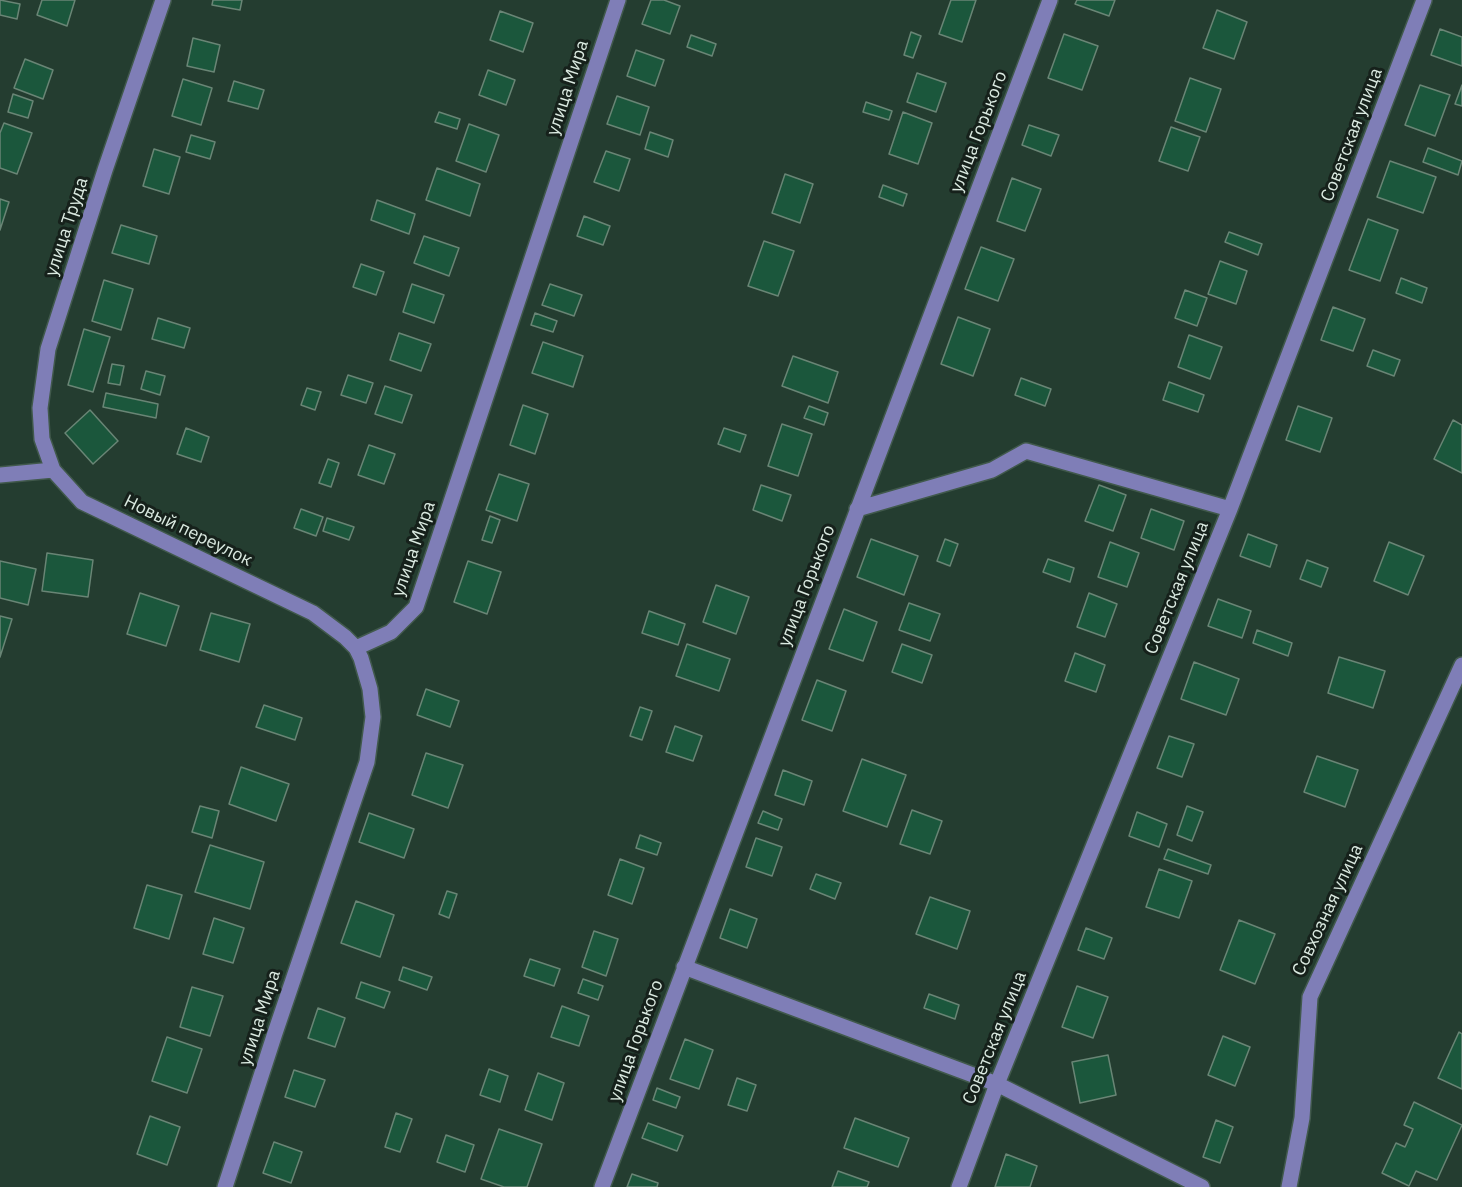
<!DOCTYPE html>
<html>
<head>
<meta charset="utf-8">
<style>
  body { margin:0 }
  canvas { display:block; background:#243d30 }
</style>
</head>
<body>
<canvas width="1462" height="1187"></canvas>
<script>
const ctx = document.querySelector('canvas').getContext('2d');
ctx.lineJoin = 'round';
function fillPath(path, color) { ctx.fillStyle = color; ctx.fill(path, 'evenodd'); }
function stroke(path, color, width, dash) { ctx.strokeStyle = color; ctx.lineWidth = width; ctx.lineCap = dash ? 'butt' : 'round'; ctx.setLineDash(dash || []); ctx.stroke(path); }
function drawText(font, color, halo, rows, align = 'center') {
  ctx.font = font + ' "IBM Plex Sans",sans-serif'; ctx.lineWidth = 6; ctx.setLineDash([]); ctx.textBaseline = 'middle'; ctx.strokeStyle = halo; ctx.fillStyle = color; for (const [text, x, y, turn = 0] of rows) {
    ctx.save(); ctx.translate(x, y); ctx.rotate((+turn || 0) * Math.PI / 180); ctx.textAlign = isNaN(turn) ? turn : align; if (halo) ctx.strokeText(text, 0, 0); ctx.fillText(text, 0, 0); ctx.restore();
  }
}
const building = new Path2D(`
  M0,0L20,4L17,19L0,15Z
  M42,0H75L67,26L37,15Z
  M213,0H242L240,10L212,5Z
  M651,0H664L680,6L670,34L642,24Z
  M951,0H976L962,42L939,34Z
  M1077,0H1115L1109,16L1075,4Z
  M1217,10L1247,22L1234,59L1203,48Z
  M500,11L533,23L523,52L490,40Z
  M1440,29L1462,37V66L1431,55Z
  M911,32L921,36L913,58L904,55Z
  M1064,34L1098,46L1082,90L1048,78Z
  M691,35L716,44L712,56L687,47Z
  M193,38L220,45L214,72L187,66Z
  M636,50L664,60L655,86L627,76Z
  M25,59L53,70L43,99L14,88Z
  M488,70L515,80L506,105L479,95Z
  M917,73L946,83L936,112L907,102Z
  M1190,78L1221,89L1206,132L1175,121Z
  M183,79L212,88L201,125L172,116Z
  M234,81L264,90L258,109L228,101Z
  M1420,85L1450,95L1435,136L1405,125Z
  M1462,85V106L1455,104Z
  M13,94L33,101L28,118L8,112Z
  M617,96L649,107L640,135L607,124Z
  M866,102L892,111L889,120L863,112Z
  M439,112L460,119L457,129L435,122Z
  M903,112L932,123L918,164L889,154Z
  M4,123L32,133L17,174L0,168V133Z
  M469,124L499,135L486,172L456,161Z
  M1029,125L1059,135L1051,156L1022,145Z
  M1171,127L1200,137L1188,171L1159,161Z
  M650,132L673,140L668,157L645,149Z
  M191,135L215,142L210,159L186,152Z
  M1428,148L1462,161L1458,175L1423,162Z
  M154,149L180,157L169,194L143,186Z
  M606,151L630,159L619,191L594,182Z
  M1390,161L1436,177L1423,213L1377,197Z
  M437,168L480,184L470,216L426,200Z
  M785,174L813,184L800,223L772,213Z
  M1012,178L1041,189L1025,231L997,221Z
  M883,185L907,194L903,206L879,197Z
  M0,199L9,202L0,230Z
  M377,200L415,214L409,234L371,220Z
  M584,216L610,226L603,245L577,236Z
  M1368,219L1398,230L1380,281L1349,270Z
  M121,225L157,236L149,264L112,253Z
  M1229,232L1262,244L1258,255L1225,242Z
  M424,236L459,248L449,276L414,263Z
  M764,241L794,251L778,296L748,286Z
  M981,247L1014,259L998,301L965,289Z
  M1220,261L1247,271L1236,304L1208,294Z
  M361,264L384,272L376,295L353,287Z
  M1401,278L1427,288L1422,303L1396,293Z
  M104,280L133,289L121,330L92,321Z
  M412,284L444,295L434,323L403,312Z
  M550,284L582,295L574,316L542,305Z
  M1185,290L1207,298L1197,326L1175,318Z
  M1333,307L1365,319L1353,351L1321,340Z
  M535,313L557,321L553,332L531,325Z
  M958,317L990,329L973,376L941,364Z
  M158,318L190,328L184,348L152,339Z
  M84,329L110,337L93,392L68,385Z
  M399,333L431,344L421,371L390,360Z
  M1189,335L1222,347L1210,379L1178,367Z
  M543,342L583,356L573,387L532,373Z
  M1373,350L1400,360L1394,376L1367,366Z
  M793,356L838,372L828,403L782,386Z
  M112,364L124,366L120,385L108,383Z
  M146,371L165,376L160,395L141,389Z
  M348,375L373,383L366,403L341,395Z
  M1021,378L1051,389L1045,406L1015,395Z
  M1169,382L1204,395L1198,412L1163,400Z
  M385,386L412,395L402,423L375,414Z
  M307,388L321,392L315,410L301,405Z
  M106,393L158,404L156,418L103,407Z
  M523,405L548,414L535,454L510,445Z
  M809,406L828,413L824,425L804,418Z
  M1298,406L1332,418L1320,452L1286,440Z
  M90,410L118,441L93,464L65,433Z
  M1453,420L1462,425V473L1434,459Z
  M782,424L812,434L798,476L768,466Z
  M186,428L209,437L201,462L177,454Z
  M724,428L746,435L740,452L718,444Z
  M369,445L395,454L384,484L358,475Z
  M328,459L339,463L331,487L319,483Z
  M499,474L529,484L517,521L486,510Z
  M761,485L791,495L782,521L753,510Z
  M1099,485L1126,495L1113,531L1085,521Z
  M301,509L323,517L316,536L294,528Z
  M1151,509L1184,521L1174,550L1141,538Z
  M490,516L500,520L492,543L482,540Z
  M327,518L354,527L349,540L323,531Z
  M1248,534L1277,545L1270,567L1240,556Z
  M871,539L918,556L904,595L857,577Z
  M945,539L958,544L950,566L937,561Z
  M1110,542L1139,553L1127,587L1098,577Z
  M1389,542L1424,556L1408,595L1374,581Z
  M47,553L93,560L88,597L42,591Z
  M1048,559L1074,568L1070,582L1043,572Z
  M1307,560L1328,568L1321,587L1300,579Z
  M0,561L36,569L28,605L0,598Z
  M468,561L501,572L487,614L454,602Z
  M716,585L749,597L736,634L703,622Z
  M140,593L179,606L166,646L127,634Z
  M1089,593L1117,604L1105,637L1077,627Z
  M1218,599L1251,611L1242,638L1208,626Z
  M909,603L940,614L930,641L899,630Z
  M844,609L877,622L863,661L829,649Z
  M649,611L685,624L678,645L642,633Z
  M211,613L250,624L239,662L200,650Z
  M0,616L12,619L0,657Z
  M1257,630L1292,643L1288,656L1253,643Z
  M687,644L730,659L719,691L676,676Z
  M902,644L932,655L922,683L892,672Z
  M1075,653L1105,665L1096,692L1065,681Z
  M1339,657L1385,671L1373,708L1328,693Z
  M1194,662L1239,679L1226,715L1181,699Z
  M817,680L846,691L832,731L802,720Z
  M426,689L459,701L450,727L417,715Z
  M264,705L302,718L295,740L256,727Z
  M640,707L652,711L642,740L630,736Z
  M675,726L702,736L693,761L666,752Z
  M1169,736L1194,744L1182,777L1157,768Z
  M426,753L463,765L448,808L412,795Z
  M1317,756L1358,770L1345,807L1304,792Z
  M862,759L906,775L887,827L843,811Z
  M241,767L289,784L276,821L229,804Z
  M783,770L812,781L804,805L775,795Z
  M200,806L219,811L212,838L192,832Z
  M1187,806L1203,812L1192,841L1177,835Z
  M912,810L942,821L930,854L900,844Z
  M763,811L782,819L778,830L758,823Z
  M1137,812L1167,824L1159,847L1129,836Z
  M369,813L414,829L404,858L359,842Z
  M640,835L661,843L657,855L636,848Z
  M756,838L782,847L772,876L746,867Z
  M210,845L264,862L250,909L195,892Z
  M1168,849L1211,865L1208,874L1164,859Z
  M620,859L644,868L632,904L608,895Z
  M1159,869L1192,881L1179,918L1146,907Z
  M816,874L841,883L835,899L810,889Z
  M147,885L182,895L169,939L134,928Z
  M447,891L457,894L449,918L439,914Z
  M930,897L970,911L957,949L916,934Z
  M356,901L394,915L380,957L341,943Z
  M730,909L757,919L747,948L720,938Z
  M214,918L244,928L233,963L203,954Z
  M1239,920L1275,934L1255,984L1220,970Z
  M1086,928L1112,938L1104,959L1078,950Z
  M594,931L618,939L606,976L582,967Z
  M530,959L560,969L554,986L524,976Z
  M403,967L432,977L427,990L399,980Z
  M583,979L603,986L598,1000L578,993Z
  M361,982L390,992L384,1008L356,998Z
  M1077,986L1108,997L1093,1038L1062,1027Z
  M192,987L223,996L210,1036L180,1027Z
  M929,994L959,1005L955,1019L924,1008Z
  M562,1006L589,1016L579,1046L551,1037Z
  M318,1008L345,1018L335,1047L308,1038Z
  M1459,1032L1462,1034V1089L1438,1078Z
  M1223,1036L1250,1047L1235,1086L1208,1075Z
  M167,1037L202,1049L187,1093L152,1081Z
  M685,1039L713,1050L699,1089L670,1079Z
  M1108,1055L1116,1095L1080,1103L1072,1062Z
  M489,1069L508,1076L500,1102L480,1095Z
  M294,1070L325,1080L315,1107L285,1097Z
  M538,1073L564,1083L552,1120L525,1110Z
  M737,1078L756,1085L747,1111L728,1105Z
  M657,1088L680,1097L676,1108L653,1100Z
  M1414,1102L1462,1125L1437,1180L1416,1171L1409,1186L1382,1173L1396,1143L1405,1147L1413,1129L1404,1125Z
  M396,1113L412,1119L400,1152L385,1147Z
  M150,1116L180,1127L167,1165L137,1154Z
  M855,1118L909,1138L898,1167L844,1148Z
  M1216,1120L1233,1127L1220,1163L1203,1157Z
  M648,1123L683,1136L677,1151L642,1138Z
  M499,1129L542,1144L527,1187H504L481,1179Z
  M446,1135L474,1145L465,1172L437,1162Z
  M274,1142L302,1152L291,1183L263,1173Z
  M1006,1154L1037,1166L1030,1187H995Z
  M838,1171L869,1182L867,1187H832Z
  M632,1174L658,1183L657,1187H627Z`);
fillPath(building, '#1b573c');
stroke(building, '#698575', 1.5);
const minor = new Path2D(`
  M163,0L105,170L48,349L40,408L42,439L53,470L82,502L313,613L345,637L356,648L361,658L370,689L373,717L367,762L275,1033L225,1187
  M0,475L53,470
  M857,509L992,470L1026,451L1230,509
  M356,648L391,632L416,607L618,0
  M684,967L997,1084L1202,1187
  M602,1187L1050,0
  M959,1187L997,1084L1230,509L1424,0
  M1289,1187L1302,1118L1310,997L1462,665`);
stroke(minor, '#41594c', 18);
stroke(minor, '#7f7eb7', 15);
drawText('18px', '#dbeae1', '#16211b', [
  ["улица Мира",568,88,-72],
  ["улица Горького",979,132,-69],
  ["Советская улица",1352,135,-69],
  ["улица Труда",67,227,-72],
  ["Новый переулок",188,531,26],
  ["улица Мира",414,549,-71],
  ["улица Горького",807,586,-69],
  ["Советская улица",1177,588,-68],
  ["Совхозная улица",1328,910,-65],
  ["улица Мира",260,1018,-72],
  ["Советская улица",995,1038,-68],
  ["улица Горького",636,1041,-70]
]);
</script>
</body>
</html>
